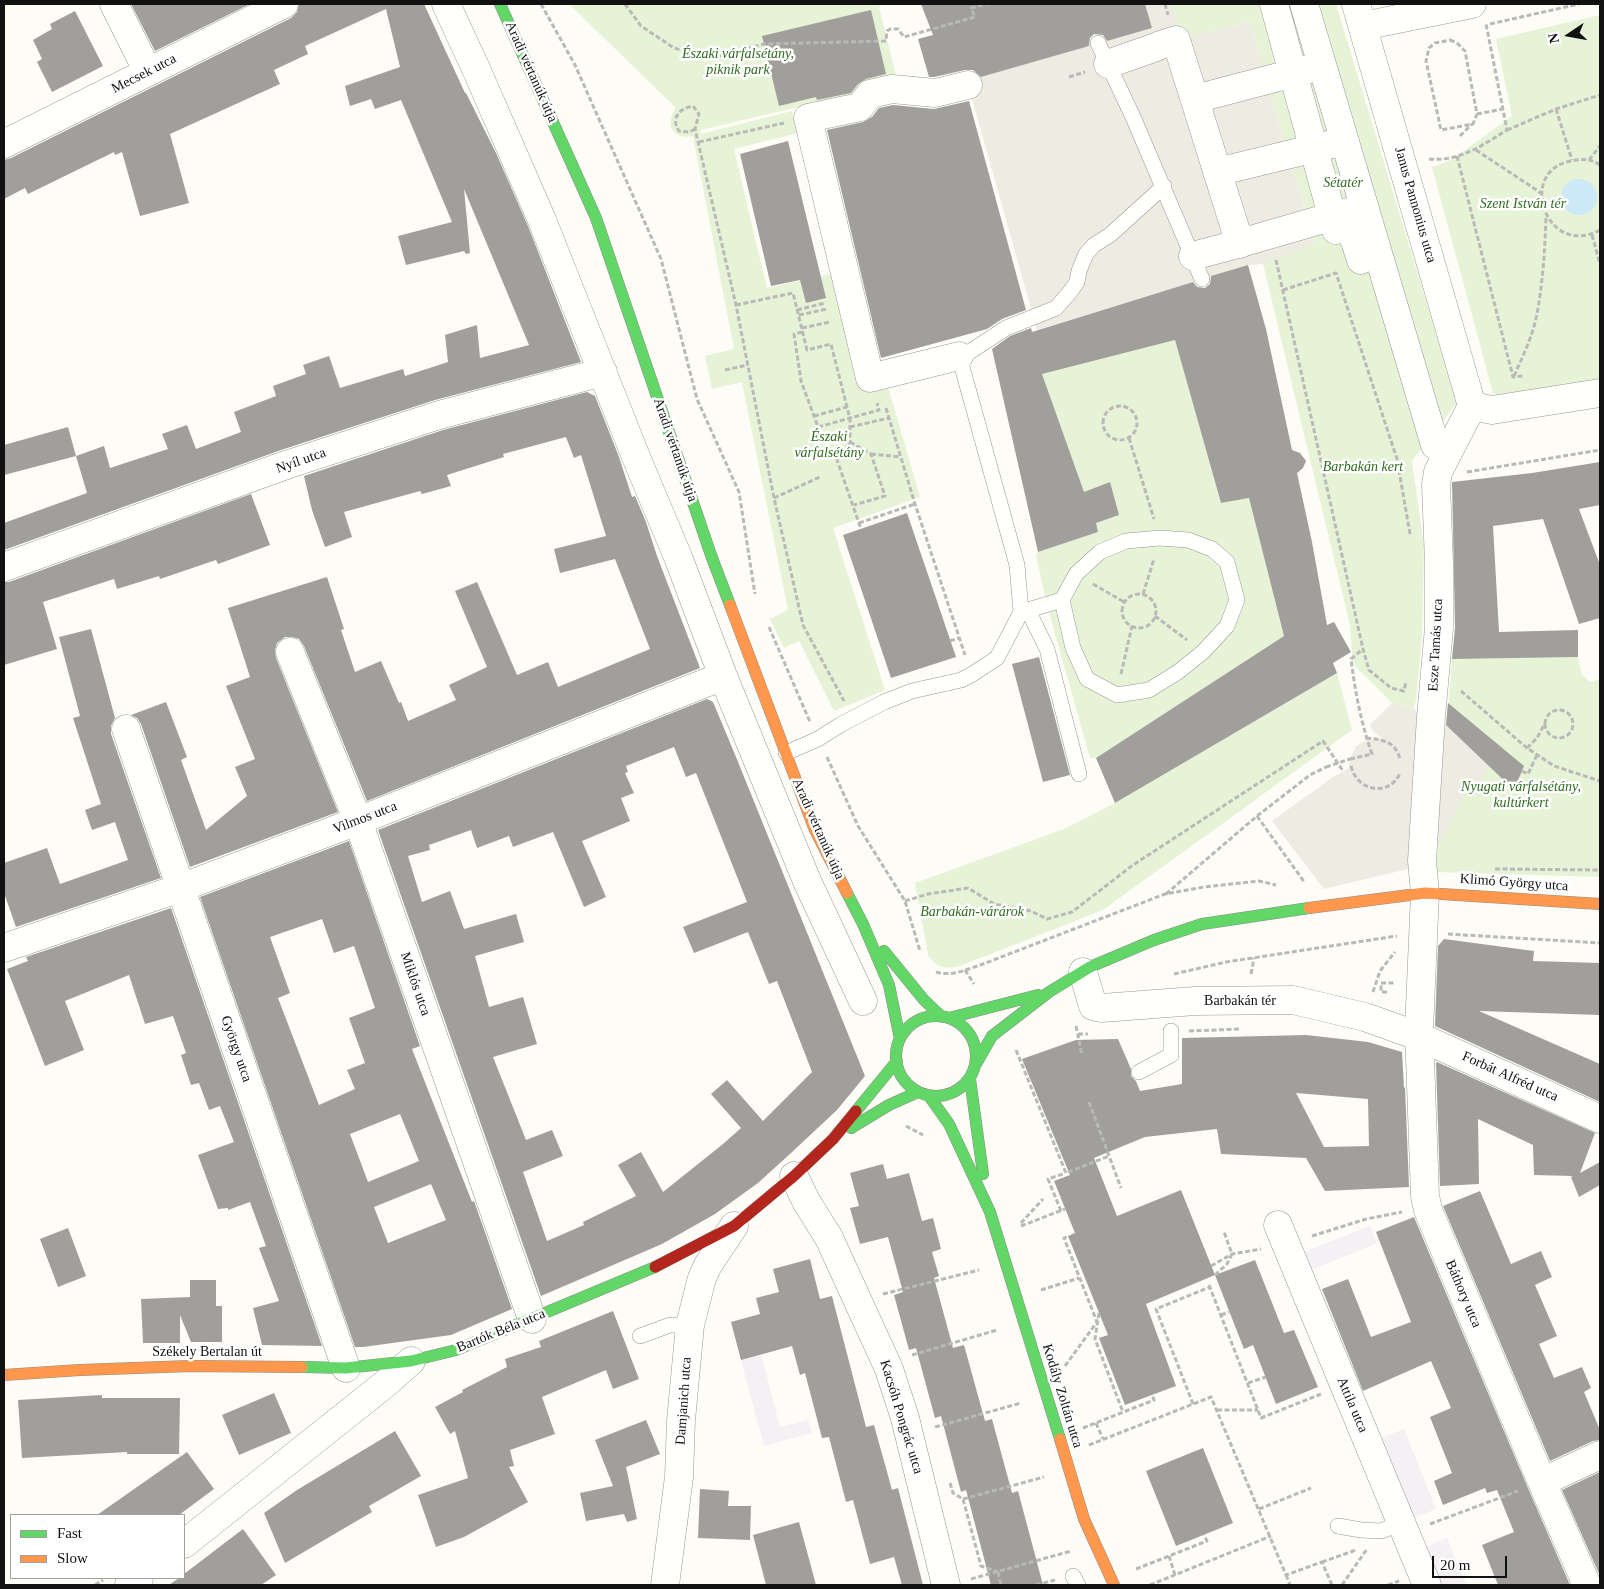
<!DOCTYPE html>
<html>
<head>
<meta charset="utf-8">
<style>
  body { margin:0 }
  #map { position:relative; width:1604px; height:1589px; overflow:hidden; background:#fdfcf7; font-family:Georgia,serif }
  canvas { display:block }
  .frame { position:absolute; inset:0; border:5px solid #111; pointer-events:none }
  .legend { position:absolute; left:10px; top:1514px; width:175px; height:65px; box-sizing:border-box; background:#fff; border:1px solid #a0a0a0; margin:0; padding:6px 9px; list-style:none; font-size:15px; color:#111 }
  .legend li { display:flex; align-items:center; gap:10px; height:25px }
  .legend b { width:25px; border:1px solid #a0a0a0 }
  .north { position:absolute; left:1544px; top:10px; width:50px; height:50px; -webkit-text-stroke:4px #fff; paint-order:stroke; rotate:258deg; font-size:14px; font-weight:700; line-height:20px; text-align:center; color:#111 }
  .north::after { content:''; display:block; margin:auto; width:18px; height:22px; background:#111; clip-path:polygon(50% 0,100% 100%,50% 72%,0 100%) }
  .scale { position:absolute; left:1432px; top:1556px; width:75px; height:22px; box-sizing:border-box; border:2px solid #111; border-top:0; padding-left:6px; font-size:15px; line-height:18px; white-space:nowrap; color:#111; -webkit-text-stroke:4px #fff; paint-order:stroke }
</style>
</head>
<body>
<div id="map">
<canvas width="1604" height="1589"></canvas>
<div class="frame"></div>
<ul class="legend">
<li><b style="height:6px;background:#63d668"></b>Fast</li>
<li><b style="height:6px;background:#ff974d"></b>Slow</li>
</ul>
<div class="north">N</div>
<div class="scale">20 m</div>
</div>
<script>
const ctx = document.querySelector('canvas').getContext('2d');
ctx.lineJoin = 'round';
function fillPath(path, color) { ctx.fillStyle = color; ctx.fill(path, 'evenodd'); }
function stroke(path, color, width, dash) { ctx.strokeStyle = color; ctx.lineWidth = width; ctx.lineCap = dash ? 'butt' : 'round'; ctx.setLineDash(dash || []); ctx.stroke(path); }
function drawText(font, color, halo, rows, align = 'center') {
  ctx.font = font + ' Georgia,serif'; ctx.lineWidth = 5; ctx.setLineDash([]); ctx.textBaseline = 'middle'; ctx.strokeStyle = halo; ctx.fillStyle = color; for (const [text, x, y, turn = 0] of rows) {
    ctx.save(); ctx.translate(x, y); ctx.rotate((+turn || 0) * Math.PI / 180); ctx.textAlign = isNaN(turn) ? turn : align; if (halo) ctx.strokeText(text, 0, 0); ctx.fillText(text, 0, 0); ctx.restore();
  }
}
fillPath(new Path2D(`
  M1370,1226L1377,1243L1311,1270L1304,1252Z
  M761,1354L780,1427L808,1420L812,1433L764,1446L741,1360Z
  M1404,1429L1436,1509L1413,1518L1381,1438Z
  M1447,1538L1466,1585H1438L1423,1548Z`), '#f5f0f3');
fillPath(new Path2D(`
  M569,4H882L879,7L898,84L700,130L701,134L792,111L798,133L734,149L767,288L854,269L920,497L833,528L885,690L834,711L799,641L784,648L770,619L788,610L742,382L712,389L705,356L734,349L693,136C690,136 685,138 681,136C666,132 670,116 676,108Z
  M1145,4H1336L1457,403L1412,461L1424,546L1422,636L1416,701L1413,709L1392,703L1355,666L1352,655L1350,625L1263,264L1315,243L1249,22L1176,40L1152,28Z
  M1600,15V384L1510,401L1493,393L1432,167L1451,160L1512,116L1496,39Z
  M1175,340L1221,503L1249,498L1284,636L1096,758H1090L1047,605L1036,556L1038,552L1098,532L1042,374Z
  M1578,657L1582,675L1590,682L1600,679V877L1436,872L1452,659Z
  M1337,673L1352,730L1103,910L960,966C944,969 938,969 928,955L915,883L1064,829L1115,803Z`), '#e7f3d7');
fillPath(new Path2D(`
  M1145,4H1174L1176,40L1249,22L1315,244L1263,264L1248,265L1037,330L967,81L1152,28Z
  M1392,703L1413,709L1447,726L1489,766L1481,780L1464,795L1442,839L1422,861L1408,869L1324,889L1272,821L1333,777L1349,768L1350,759L1356,746L1367,740L1382,738L1374,732L1370,725Z`), '#edebe2');
fillPath(new Path2D(`
  M1561 197a18 18 0 1 1 36 0a18 18 0 1 1-36 0Z`), '#cde8f7');
fillPath(new Path2D(`
  M131,4H250L155,51Z
  M299,4H424L465,93H466L496,153L528,226L581,362L435,400L281,450L4,550V523L87,493L76,456L104,446L110,468L168,449L162,434L187,425L196,449L241,432L234,412L276,396L273,386L306,374L303,365L329,356L340,388L403,369L405,376L448,362L445,335L477,325L480,358L529,345L464,189L470,253L466,254L464,251L406,265L398,236L452,222L401,100L375,109L371,99L350,106L345,86L400,67L386,9L305,46L308,54L274,70L280,84L170,134L189,203L140,216L122,152L115,155L114,152L28,194L25,188L4,199V160L11,158L291,18L297,12Z
  M921,4H1145L1152,28L1107,41L1103,35L1094,34L1090,38L1089,46L981,77L973,70H965L934,77H929L918,39L933,35Z
  M871,10L886,74L866,79L858,84L851,93L817,100L816,97L779,106L762,36Z
  M75,11L103,66L52,92L37,62L42,59L33,40L52,29L50,24Z
  M969,101L1026,310L1002,319L987,329L881,358L827,130L863,122L872,117L879,108L893,105L934,109Z
  M788,141L826,298L806,303L800,280L771,286L740,154Z
  M1248,265L1266,329L1292,450L1300,453L1306,461L1303,468L1297,473L1312,542L1327,625L1334,622L1351,652L1333,663L1337,673L1115,803L1096,758L1284,636L1249,498L1221,503L1175,340L1042,374L1084,492L1110,482L1119,515L1096,523L1098,532L1038,552L992,349L1010,336L1031,328L1032,332L1193,282L1197,287L1205,288L1210,284L1211,276Z
  M587,392L595,396L619,457L632,497L635,496L646,522L657,556L700,668L367,801L304,646L299,639L292,637H285L277,643L275,650L276,658L338,812L190,867L141,724L137,718L131,715L166,702L187,757L181,760L206,830L247,796L235,767L255,759L226,686L250,677L228,608L327,577L344,629L341,630L355,672L381,661L399,703L401,702L408,721L456,700L449,685L487,667L455,591L477,582L517,675L548,662L558,687L650,649L615,559L560,573L554,549L606,536L581,455L574,458L566,437L503,454L504,457L447,475L451,486L422,494L420,491L344,512L352,537L325,547L312,510L304,476L443,430Z
  M68,427L76,456L4,475V445Z
  M1600,462V505L1579,509L1600,565V618L1579,624L1543,519L1493,526L1499,632L1578,630V657L1452,659L1455,628L1452,482L1532,473Z
  M251,494L270,545L218,564L216,560L160,579L159,576L117,589L114,579L43,602L57,649L4,665V582H9Z
  M907,513L956,657L891,678L843,535Z
  M91,629L115,718L111,726V734L161,878L16,927L4,893V863L47,848L60,884L128,860L115,822L92,830L85,810L101,804L73,718L80,716L59,637Z
  M1039,657L1070,775L1043,782L1012,664Z
  M707,699L713,702L736,757L865,1076L837,1110L791,1153L758,1183L715,1214L662,1244L541,1296L378,830ZM674,747L686,777L696,773L747,902L683,927L694,953L748,932L769,984L777,981L812,1072L763,1121L727,1080L711,1094L741,1128L723,1144L663,1192L641,1152L618,1165L636,1196L583,1222L584,1225L547,1241L523,1172L563,1156L552,1130L526,1140L493,1057L537,1044L523,997L489,1007L475,956L524,942L516,914L464,929L450,891L422,902L408,856L430,850L429,845L471,830L477,848L509,836L513,847L553,832L584,907L606,897L582,841L630,821L621,798L634,793L625,773L628,772L626,766Z
  M1448,703L1524,766L1514,790L1446,725Z
  M349,841L420,1046L412,1049L472,1202L474,1201L512,1309L451,1335L363,1347H355L200,897ZM322,919L334,953L354,946L375,1008L349,1018L365,1063L347,1070L355,1089L319,1105L278,998L290,993L270,937ZM400,1114L419,1161L368,1182L350,1134ZM431,1184L446,1220L388,1243L374,1207Z
  M171,908L322,1346L262,1345L253,1308L279,1301L259,1248L266,1246L250,1202L228,1210V1208L218,1209L198,1155L234,1142L220,1106L209,1110L199,1083L191,1085L181,1055L186,1053L173,1016L145,1024L129,975L65,1001L84,1050L45,1066L7,969L28,961L26,957Z
  M1444,939L1534,951L1533,961L1600,963V1015L1479,1011L1600,1064V1102L1435,1026L1438,946Z
  M1306,1035L1368,1042L1402,1052L1404,1088L1405,1087L1409,1187L1325,1191L1306,1158L1221,1154L1217,1129L1145,1137L1094,1158L1117,1216L1181,1190L1215,1275L1146,1304L1176,1386L1125,1405L1099,1338L1108,1335L1068,1236L1075,1233L1054,1181L1070,1175L1022,1059L1076,1040L1118,1039L1131,1069V1076L1136,1081L1140,1091L1182,1084V1038ZM1296,1093L1368,1099L1369,1146L1324,1147Z
  M1437,1062L1595,1133L1580,1173L1600,1162V1185L1579,1197L1571,1177L1573,1176L1534,1175L1533,1145L1478,1119L1479,1184L1440,1186L1436,1063Z
  M883,1164L887,1179L909,1173L922,1221L933,1218L941,1249L932,1252L939,1276L934,1278L953,1348L964,1345L985,1421L992,1419L1012,1493L1018,1491L1043,1585H991L966,1490L961,1492L941,1416L935,1418L916,1348L909,1350L894,1295L903,1292L888,1237L860,1244L850,1208L859,1206L850,1173Z
  M1480,1191L1511,1264L1541,1251L1552,1277L1535,1285L1557,1336L1539,1344L1554,1378L1582,1367L1591,1388L1584,1392L1600,1430V1440L1593,1441L1550,1461L1443,1206Z
  M1414,1217L1528,1488L1570,1585H1498L1482,1545L1514,1532L1497,1490L1487,1493L1485,1488L1443,1505L1434,1481L1452,1473L1430,1417L1451,1408L1431,1361L1363,1391L1322,1289L1348,1279L1371,1337L1411,1322L1376,1232Z
  M68,1228L86,1276L58,1287L40,1239Z
  M810,1259L820,1299L832,1296L866,1427L874,1425L892,1490L898,1488L923,1585H902L894,1557L870,1564L853,1500L846,1502L829,1437L822,1438L805,1373L800,1375L792,1346L741,1360L731,1322L760,1314L756,1298L779,1292L773,1269Z
  M1255,1260L1284,1333L1294,1330L1318,1387L1276,1404L1253,1345L1244,1349L1215,1275Z
  M190,1280H216V1306H222V1342H191L180,1315V1343H143L141,1299L190,1297Z
  M613,1311L639,1379L613,1389L606,1370L542,1397L555,1434L510,1450L514,1466L509,1467L528,1502L464,1537L436,1547L418,1495L468,1478L455,1431L450,1434L435,1407L463,1392L462,1390L507,1367L505,1359L541,1347L539,1341Z
  M274,1393L291,1433L239,1455L222,1415Z
  M102,1395V1398H180L179,1454H127V1452L22,1458L18,1400Z
  M646,1420L660,1454L626,1467L637,1519L627,1522L624,1514L586,1521L580,1493L613,1486L595,1440Z
  M395,1431L421,1476L369,1506L372,1512L285,1563L264,1513L297,1490Z
  M1203,1448L1233,1523L1176,1546L1146,1471Z
  M187,1452L214,1489L179,1515H97Z
  M1600,1472V1576L1562,1490Z
  M700,1489L729,1491L728,1506H751L750,1540L698,1538Z
  M799,1522L816,1585H766L753,1535Z
  M243,1529L276,1575L261,1585H169L179,1578H184V1574Z`), '#a19f9c');
const lane = new Path2D(`
  M1098,43L1133,117L1202,279
  M1028,610L1047,649
  M1021,612L1062,600L1076,574L1100,552L1126,541L1160,538L1188,540L1212,549L1227,562L1237,600L1227,626L1203,652L1178,672L1149,690L1117,695L1087,679L1073,648L1062,600
  M1048,653L1079,774
  M786,753L818,739L840,725L884,702L912,691L961,680L971,675L997,658L1021,612L1017,565L959,356L965,355L1006,328L1056,308L1070,292L1077,282L1079,271L1086,254L1094,245L1110,235L1164,186
  M1139,1072L1171,1055V1031
  M640,1336L670,1325H690
  M1338,1526L1361,1530L1381,1531L1402,1523
  M1073,1576L1078,1585`);
const street = new Path2D(`
  M114,4L148,72
  M446,4L477,71L542,220L636,457L678,557L723,676L807,881L863,1001
  M1274,4L1336,230L1350,226L1361,260
  M1304,4L1435,445L1447,453
  M1356,4L1472,406
  M1363,26L1472,4
  M1160,45L1176,40L1240,244
  M1108,64L1156,47
  M1195,99L1309,69
  M4,144L284,4
  M1217,172L1332,144
  M1223,248L1348,212
  M1193,256L1219,249
  M959,356L870,378L808,118L860,107L870,94L892,89L935,93L968,85
  M1472,406L1438,472L1436,485L1439,563V628L1431,717L1422,861L1425,893L1419,1030L1425,1196L1428,1210L1542,1482L1587,1585
  M1472,406L1492,410L1600,393
  M4,567L286,465L439,415L603,372
  M290,652L358,821L532,1319
  M126,729L346,1368
  M4,948L180,888L358,821L723,676
  M1083,972L1093,1006L1102,1008L1195,1001L1293,1000L1365,1017L1418,1036L1600,1119
  M794,1176L806,1201L829,1238L889,1369L905,1418L946,1585
  M1278,1225L1427,1585
  M1542,1482L1600,1455
  M184,1544L385,1384L411,1361
  M129,1585L139,1578
  M665,1585L679,1477L681,1420L690,1325L702,1278L708,1265L734,1226`);
const fast = new Path2D(`
  M500,4L596,218L712,558L730,605
  M847,893L863,924L889,985L900,1039
  M884,951L924,1000L942,1017
  M896 1056a40 40 0 1 1 80 0a40 40 0 1 1-80 0Z
  M949,1018L1038,995
  M976,1064L992,1036L1049,992L1090,967L1154,940L1202,924L1309,908
  M970,1079L983,1174
  M929,1096L949,1124L990,1212L1060,1439
  M856,1111L897,1061
  M851,1128L889,1105L918,1092
  M302,1367L346,1368L411,1361L456,1350L655,1267`);
const slow = new Path2D(`
  M730,605L814,828L847,893
  M1309,908L1425,893L1600,904
  M4,1375L80,1370L190,1366L302,1367
  M1060,1439L1084,1519L1114,1585`);
const jam = new Path2D(`
  M655,1267L734,1226L794,1176L833,1139L856,1111`);
stroke(lane, '#979795', 16);
stroke(street, '#979795', 29);
stroke(fast, '#8e8d8b', 12);
stroke(slow, '#8e8d8b', 12);
stroke(jam, '#8e8d8b', 12);
stroke(new Path2D(`
  M541,4L575,65L661,259L697,399L739,492L755,594
  M625,4L641,26L674,48L710,59L764,44L886,41L887,31L890,29H898L904,37L975,17L971,8L988,4
  M1165,4L1168,15
  M1490,24L1579,4
  M1450,40L1457,43L1465,51L1477,114L1473,124L1441,130L1426,61L1429,48L1435,43Z
  M1069,77L1085,72
  M1556,109L1572,160
  M1477,114L1503,109
  M695,129L689,132L679,131C670,118 680,108 693,106L699,114L695,129L736,305L774,498L803,625L844,701
  M1507,130L1556,109L1600,95
  M1460,136L1472,124
  M699,142L784,123
  M1476,150L1541,193
  M1457,156L1513,377L1523,376
  M1429,159C1459,162 1483,145 1507,130L1486,24
  M1589,160L1600,146
  M1600,165C1590,158 1582,159 1571,161C1516,171 1546,259 1600,230
  M1592,235L1600,264
  M1276,260L1363,649L1369,670L1391,688L1404,691L1406,682
  M1283,290L1336,273L1397,459L1410,534
  M736,305L793,293L807,350L831,344L850,419V442L837,460L861,529
  M797,310L825,303
  M799,315L827,309
  M802,328L830,322
  M802,332L794,334L801,381L818,427L879,410L877,403
  M725,370L748,365
  M1514,376C1523,356 1533,335 1537,314C1543,281 1545,249 1546,216
  M1103 423a17 17 0 1 1 34 0a17 17 0 1 1-34 0Z
  M886,408L915,504L965,655
  M814,416L847,407
  M850,427L889,418
  M1129,438L1154,519
  M850,442L871,454L885,496L854,505
  M871,454L900,457
  M1467,472L1600,450
  M774,498L820,477
  M859,523L915,504
  M1093,584L1124,602
  M1143,594L1154,559
  M1122 611a17 17 0 1 1 34 0a17 17 0 1 1-34 0Z
  M1155,616L1187,640
  M769,627L810,722
  M950,641L959,638
  M1121,674L1132,626
  M1461,691L1527,748L1554,766L1600,781
  M1545 724a14 14 0 1 1 28 0a14 14 0 1 1-28 0Z
  M1366,738C1382,739 1396,742 1400,759
  M1527,748L1537,738L1544,725
  M827,757L858,826L905,901L920,951
  M1350,759L1372,754C1361,723 1355,691 1351,659L1363,649
  M1351,766C1357,792 1390,797 1400,773
  M1522,771L1528,774L1537,755
  M1257,816L1305,883
  M1495,869L1600,870
  M1166,894L1257,816L1310,775L1326,767
  M905,901L928,894L968,888L994,904L1031,911L1047,919L1072,912L1133,865L1323,741L1343,771
  M1448,934L1600,943
  M965,970L974,984
  M936,972C952,977 968,969 983,964L1165,894L1204,887L1259,881L1276,885
  M1174,974L1226,962L1397,936
  M1251,974L1254,958
  M1373,992L1380,971L1395,952
  M1387,992H1381V983H1395
  M1076,1026L1082,1055
  M1189,1031L1241,1029
  M1078,1034H1088
  M1016,1050L1066,1173L1109,1156
  M1089,1102L1121,1188
  M906,1126L923,1135
  M1061,1211L1048,1179L1063,1174
  M1021,1223L1043,1199
  M1021,1226L1065,1209
  M1312,1236L1366,1219L1402,1212
  M1211,1266L1232,1254L1261,1249
  M1215,1275L1227,1264L1232,1254L1224,1232
  M1209,1285L1261,1418L1321,1394
  M1041,1290L1079,1278
  M883,1294L979,1270
  M1099,1313L1095,1339L1123,1412
  M1221,1315L1229,1312
  M912,1355L997,1330
  M1065,1366L1097,1322L1064,1238L1068,1236
  M1248,1383L1266,1377
  M1193,1404L1156,1309L1210,1287
  M1217,1410H1258
  M1096,1423L1103,1439
  M935,1427L1021,1403
  M1083,1428L1154,1400L1152,1395
  M1089,1445L1211,1397L1286,1575L1322,1562L1332,1585
  M950,1483L953,1493L963,1499L981,1566L998,1572
  M963,1499L1044,1477
  M1259,1509L1311,1488
  M1430,1524L1518,1491
  M1169,1556L1175,1575
  M1322,1562L1356,1550
  M1136,1569L1207,1541L1204,1535
  M998,1572L1001,1585
  M1286,1575L1290,1585
  M971,1579L1071,1551
  M95,1585L103,1580
  M1036,1585L1055,1580
  M1150,1585L1271,1536
  M1342,1585L1367,1549
  M1388,1585L1399,1581`), '#b9b9b8', 3, [5, 2.5]);
stroke(lane, '#fffffe', 15);
stroke(street, '#fffffe', 28);
stroke(fast, '#63d668', 11);
stroke(slow, '#ff974d', 11);
stroke(jam, '#b3261e', 11);
stroke(new Path2D(`
  M1326,767L1350,759`), '#b9b9b8', 3, [5, 2.5]);
drawText('italic 14px', '#2f6b1f', '#fff', [
  ["Északi várfalsétány,",738,54],
  ["piknik park",738,70],
  ["Sétatér",1343,183],
  ["Szent István tér",1523,204],
  ["Északi",829,437],
  ["várfalsétány",829,453],
  ["Barbakán kert",1363,467],
  ["Nyugati várfalsétány,",1521,787],
  ["kultúrkert",1521,803],
  ["Barbakán-várárok",972,912]
]);
drawText('14px', '#111', '#fff', [
  ["Aradi vértanúk útja",531,72,66],
  ["Mecsek utca",144,74,-27],
  ["Janus Pannonius utca",1415,205,74],
  ["Aradi vértanúk útja",675,450,71],
  ["Nyíl utca",301,461,-19],
  ["Esze Tamás utca",1436,645,-87],
  ["Vilmos utca",365,818,-21],
  ["Aradi vértanúk útja",818,829,66],
  ["Klimó György utca",1514,883,4],
  ["Miklós utca",415,984,71],
  ["Barbakán tér",1240,1001],
  ["György utca",236,1049,71],
  ["Forbát Alfréd utca",1510,1077,24],
  ["Báthory utca",1463,1294,67],
  ["Bartók Béla utca",501,1331,-22],
  ["Székely Bertalan út",207,1352],
  ["Kodály Zoltán utca",1062,1396,73],
  ["Damjanich utca",684,1401,-86],
  ["Attila utca",1352,1405,67],
  ["Kacsóh Pongrác utca",901,1417,73]
]);
</script>
</body>
</html>
